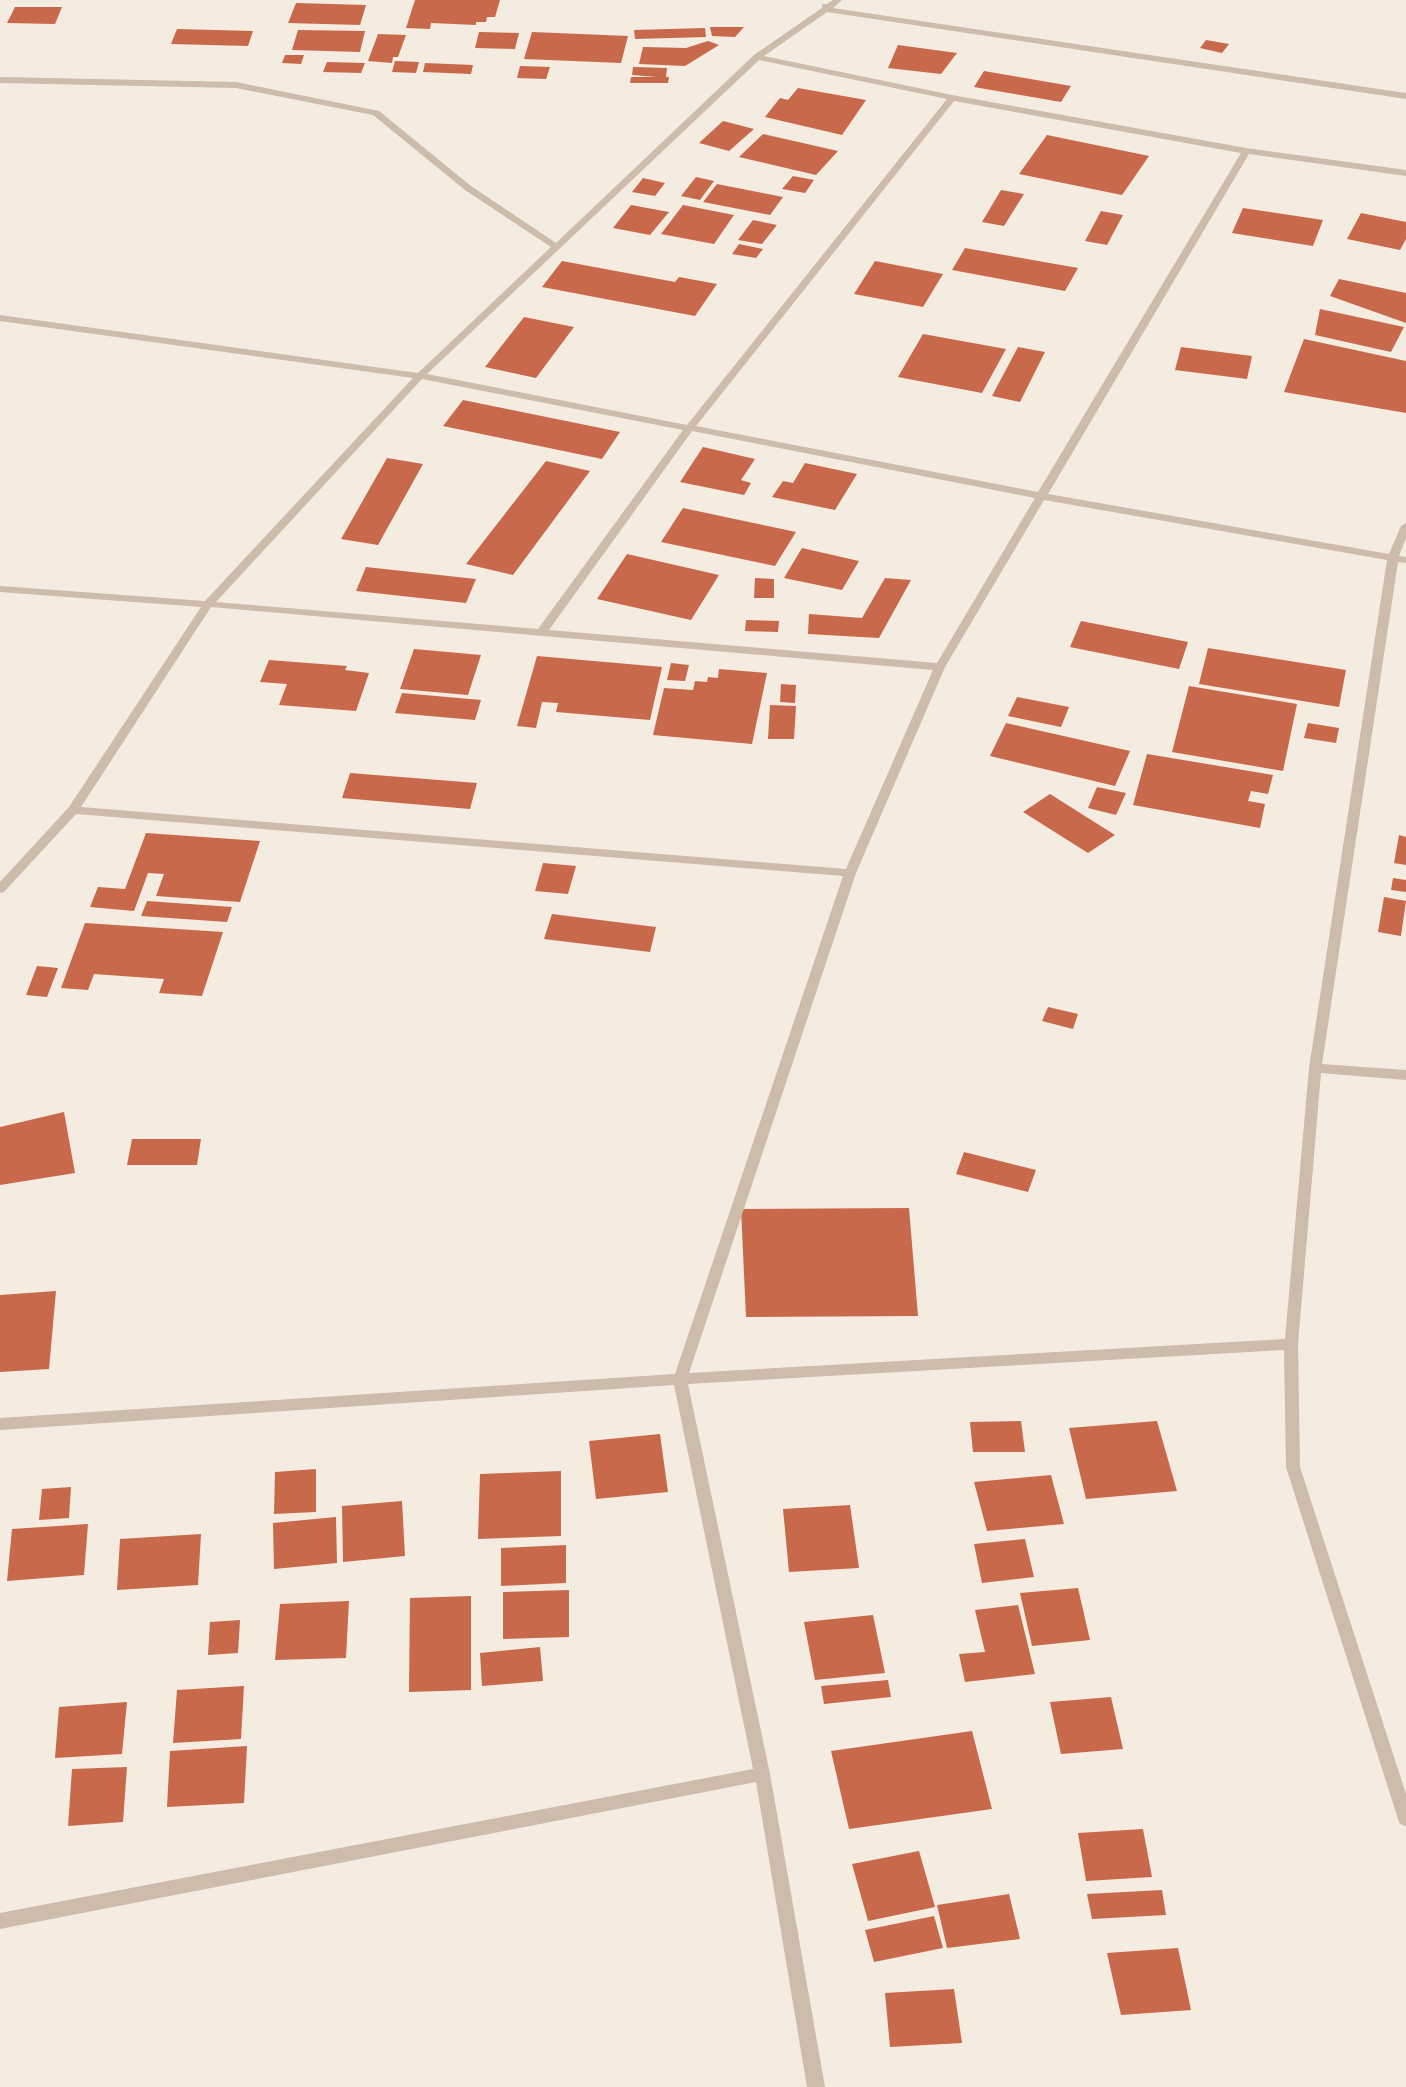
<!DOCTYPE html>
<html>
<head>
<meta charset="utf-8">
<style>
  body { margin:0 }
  canvas { display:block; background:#f4ebe1 }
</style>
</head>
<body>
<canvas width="1406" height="2087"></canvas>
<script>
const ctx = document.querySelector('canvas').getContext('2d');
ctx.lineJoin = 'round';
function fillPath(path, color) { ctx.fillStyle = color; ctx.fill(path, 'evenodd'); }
fillPath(new Path2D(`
  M415,0H500L495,17H487L486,22H476V25L431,23L430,29L406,28Z
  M296,3L366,5L360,25L288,23Z
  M15,7H62L55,24L7,23Z
  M710,27H744L735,37L712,36Z
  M705,28L706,37L635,39L634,30Z
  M177,29L253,31L248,46L171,44Z
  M298,30L365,31L360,52L292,50Z
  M479,32L519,33L515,49L475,48Z
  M532,32L628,36L621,63L524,59Z
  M378,34L406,35L398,57H393L392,63L368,61Z
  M1206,40L1229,44L1222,53L1200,48Z
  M708,41L719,45L685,66L639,64L643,47L686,48Z
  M898,45L957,53L941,74L888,68Z
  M285,55H304L301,64L282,63Z
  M395,61L419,62L416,73L392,72Z
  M327,62L365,63L361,73L323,72Z
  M425,63L473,65L471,74L423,72Z
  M520,66L550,67L546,79L517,78Z
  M633,67L667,68L666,77H669L668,83H630L631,77H657L632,75Z
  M984,71L1071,86L1061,102L974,87Z
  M798,88L866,100L842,135L765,117L780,98L788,100Z
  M723,121L754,129L729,151L699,143Z
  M763,134L838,151L816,175L739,157Z
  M1047,135L1149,156L1122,195L1019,174Z
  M793,176L814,180L805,193L782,189Z
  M696,177L714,181L700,200L681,196Z
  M643,178L665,183L655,196L632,192Z
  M717,184L783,197L770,215L703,202Z
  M1001,190L1024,194L1004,226L982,222Z
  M631,205L669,212L650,235L613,228Z
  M683,205L734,215L714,244L661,234Z
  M1243,208L1323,220L1313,246L1232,233Z
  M1101,211L1123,215L1107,245L1085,241Z
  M1361,213L1406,222V239L1400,250L1347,239Z
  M753,220L777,225L762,244L738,240Z
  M739,244L763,249L756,258L732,254Z
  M965,248L1078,268L1065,291L952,270Z
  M562,261L675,282L679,277L717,284L695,316L542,287Z
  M875,261L943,274L923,307L854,294Z
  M1339,279L1406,293V323L1330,296Z
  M1320,309L1404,327L1391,352L1315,335Z
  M524,317L574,327L536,378L485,367Z
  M923,334L1006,349L982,393L898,377Z
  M1304,339L1406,361V413L1284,392Z
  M1018,347L1045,352L1020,402L992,396Z
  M1181,347L1252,356L1247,379L1175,370Z
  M463,400L620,432L602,459L443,426Z
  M703,447L755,459L741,480L751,483L744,495L680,482Z
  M387,458L423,464L378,545L341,539Z
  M546,461L590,471L513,575L466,564Z
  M805,463L857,474L835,510L772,497L783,481L793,483Z
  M683,508L796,532L775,566L661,542Z
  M802,548L859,561L842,590L784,578Z
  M627,554L719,575L691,620L597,599Z
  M366,567L476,579L466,603L356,591Z
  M755,578L774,579V598H754Z
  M885,578L911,580L879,638L808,634L809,614L862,618Z
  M746,620L779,621L778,632L745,631Z
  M1081,621L1188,642L1179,669L1070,647Z
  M1208,648L1346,670L1339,707L1199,684Z
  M414,649L481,655L468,695L400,689Z
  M537,656L662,667L650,720L556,712L558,703L542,702L536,728L517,726Z
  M269,660L347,666L345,670L369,673L356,711L279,705L287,684L260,682Z
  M671,663L689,665L685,681L667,680Z
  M719,669L767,673L752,744L653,735L664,688L693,690L695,681L707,682L708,677L718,678Z
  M781,684L796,685L795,703L780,702Z
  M1189,686L1297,704L1283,771L1172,752Z
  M402,693L481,700L475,720L395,713Z
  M1017,697L1069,707L1061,727L1008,716Z
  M770,705L796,706L794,739H768Z
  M1006,723L1130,751L1115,786L990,756Z
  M1308,723L1339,728L1336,743L1304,738Z
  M1147,754L1273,775L1268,794L1251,791L1248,801L1265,804L1260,828L1133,805Z
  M350,773L477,783L470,809L342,798Z
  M1097,787L1126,793L1116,815L1088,808Z
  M1050,794L1115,835L1088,853L1023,812Z
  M146,833L260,841L240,902L156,896L164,874L148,873L134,911L90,907L98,887L125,889Z
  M1399,835L1406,837V865L1394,863Z
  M543,863L576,866L568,894L535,891Z
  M1393,878L1406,880V892L1391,890Z
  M1384,897L1406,901L1401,936L1378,932Z
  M147,901L232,907L227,922L141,916Z
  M552,914L656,927L650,952L544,939Z
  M85,923L223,932L202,996L159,993L164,979L94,974L88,990L61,988Z
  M37,966L58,968L47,997L26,995Z
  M1048,1007L1078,1014L1073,1029L1042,1021Z
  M64,1112L75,1173L0,1185V1127Z
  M132,1139H201L197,1165H127Z
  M964,1152L1036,1170L1028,1192L956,1174Z
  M909,1208L918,1316L746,1317L741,1209Z
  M56,1291L49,1369L0,1372V1295Z
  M1021,1421L1025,1452H973L970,1422Z
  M1157,1421L1177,1491L1086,1499L1069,1428Z
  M660,1434L668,1492L596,1499L589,1441Z
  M316,1469V1512L274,1514L275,1472Z
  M561,1471V1536L478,1539L480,1474Z
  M1051,1475L1064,1524L987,1531L974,1482Z
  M71,1487L69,1518L39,1520L42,1489Z
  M402,1501L405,1556L343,1562L342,1506Z
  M850,1505L859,1568L789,1572L783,1509Z
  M336,1517L337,1563L274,1569L273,1523Z
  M88,1524L84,1575L7,1581L12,1529Z
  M201,1534L198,1585L117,1590L120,1539Z
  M1025,1539L1034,1577L982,1583L974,1544Z
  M566,1545V1583L501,1586V1548Z
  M1078,1588L1090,1640L1032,1646L1020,1593Z
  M569,1590V1637L503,1639V1592Z
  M471,1596V1690L409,1692L410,1598Z
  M349,1601L346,1658L275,1660L280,1604Z
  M1018,1605L1035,1674L965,1682L959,1654L985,1652L975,1610Z
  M873,1615L885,1673L815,1680L804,1622Z
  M240,1620L238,1653L208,1655L210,1622Z
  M540,1647L543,1681L482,1686L480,1653Z
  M888,1680L891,1697L824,1704L821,1686Z
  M244,1686L241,1739L173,1743L177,1690Z
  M1111,1697L1123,1749L1061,1754L1050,1702Z
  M127,1702L122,1754L55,1758L59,1707Z
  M972,1731L992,1809L849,1829L831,1751Z
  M247,1746L244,1803L167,1807L170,1751Z
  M127,1767L123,1822L68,1826L72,1769Z
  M1143,1829L1152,1877L1086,1881L1078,1833Z
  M919,1851L935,1907L868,1921L852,1864Z
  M1162,1890L1166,1915L1092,1919L1087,1894Z
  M1009,1894L1020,1939L947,1948L937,1905Z
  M934,1916L943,1948L874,1962L865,1930Z
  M1178,1948L1191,2010L1121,2015L1107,1953Z
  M954,1989L962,2043L890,2047L885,1993Z`), '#c8694b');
fillPath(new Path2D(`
  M833,0H842L833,8L1406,93V99L827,12L764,56L952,95L1246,148L1406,170V176L1249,154L1048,494L1389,554L1401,526L1406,523V538L1399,556L1406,557V563L1398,562L1322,1064L1406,1070V1080L1321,1073L1298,1344L1300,1467L1406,1794V1826L1400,1824L1398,1819L1286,1467L1284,1350L688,1384L770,1774L825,2087H807L756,1782L0,1929V1913L753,1769L674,1385L0,1430V1418L675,1374L843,876L76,814L4,892L0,893V882L69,807L201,607L0,592V586L205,601L413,378L0,321V315L418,373L551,247L465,190L373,115L236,88L0,83V77L236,82L379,111L471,186L556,243L754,55L822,8V4H827ZM759,60L947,99L687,425L427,374ZM954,101L1241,153L1038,492L696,426ZM422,379L683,430L538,629L216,602ZM692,431L1035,498L937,663L549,630ZM1044,500L1387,560L1309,1068L1285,1339L689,1373L856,873L945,667ZM211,607L933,670L846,869L81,807Z`), '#cdbbac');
</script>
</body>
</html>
